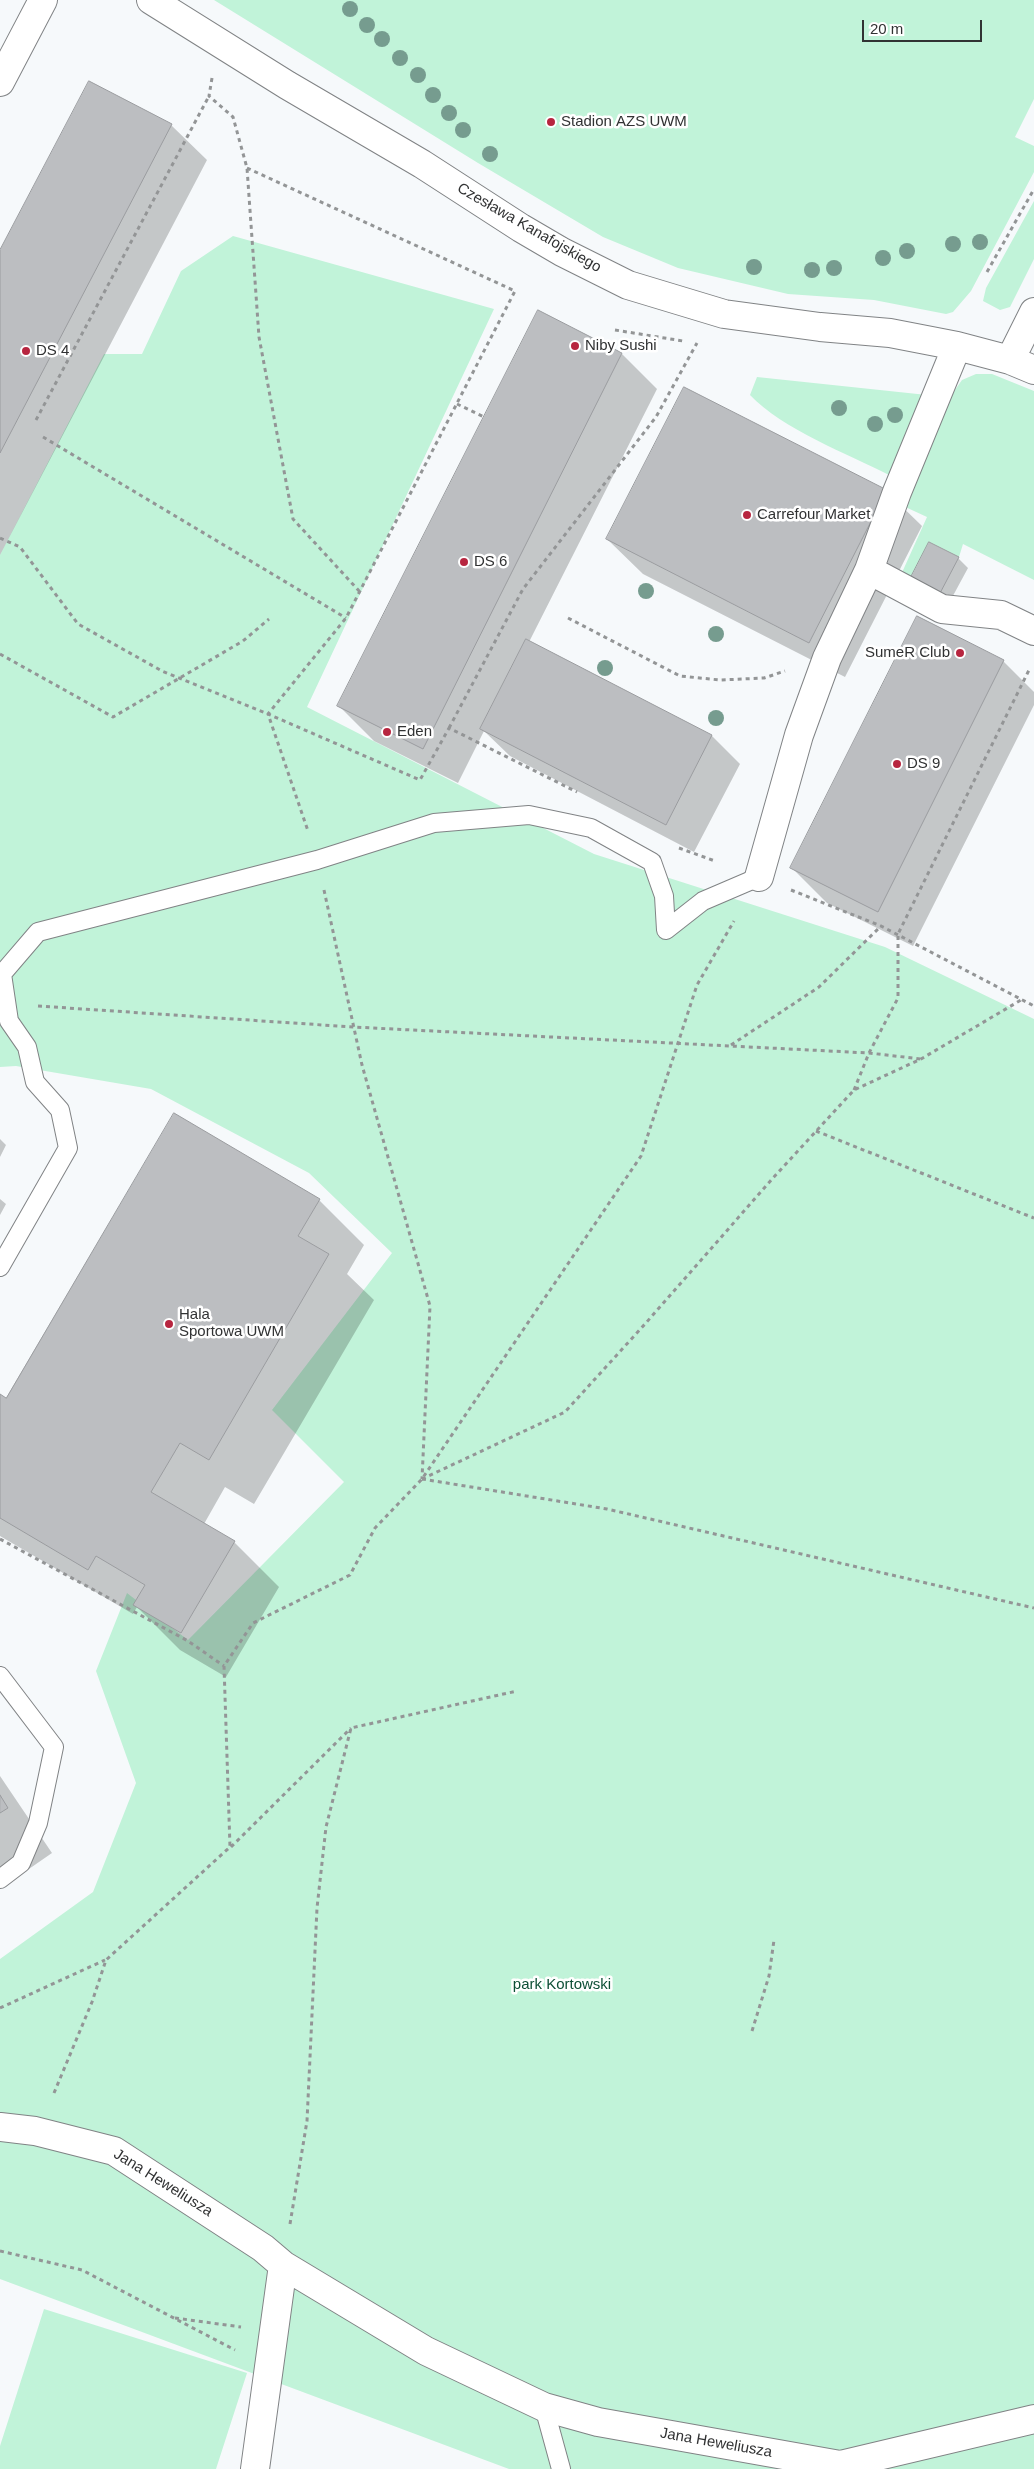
<!DOCTYPE html>
<html>
<head>
<meta charset="utf-8">
<style>
  body { margin:0 }
  #map { position:relative; width:1034px; height:2469px; overflow:hidden; background:#f6f9fb; font-family:Helvetica,sans-serif }
  canvas { display:block }
  .scale { position:absolute; left:862px; top:20px; width:120px; height:22px; box-sizing:border-box; border:2px solid #313233; border-top:0; padding-left:6px; font-size:15px; line-height:18px; white-space:nowrap; color:#313233; -webkit-text-stroke:4px #fff; paint-order:stroke }
</style>
</head>
<body>
<div id="map">
<canvas width="1034" height="2469"></canvas>
<div class="scale">20 m</div>
</div>
<script>
const ctx = document.querySelector('canvas').getContext('2d');
ctx.lineJoin = 'round';
function fillPath(path, color) { ctx.fillStyle = color; ctx.fill(path, 'evenodd'); }
function stroke(path, color, width, dash) { ctx.strokeStyle = color; ctx.lineWidth = width; ctx.lineCap = dash ? 'butt' : 'round'; ctx.setLineDash(dash || []); ctx.stroke(path); }
function drawText(font, color, halo, rows, align = 'center') {
  ctx.font = font + ' Helvetica,sans-serif'; ctx.lineWidth = 5; ctx.setLineDash([]); ctx.textBaseline = 'middle'; ctx.strokeStyle = halo; ctx.fillStyle = color; for (const [text, x, y, turn = 0] of rows) {
    ctx.save(); ctx.translate(x, y); ctx.rotate((+turn || 0) * Math.PI / 180); ctx.textAlign = isNaN(turn) ? turn : align; if (halo) ctx.strokeText(text, 0, 0); ctx.fillText(text, 0, 0); ctx.restore();
  }
}
fillPath(new Path2D(`
  M214,0H1034V99L1015,137L1034,146V172L971,291L953,312L946,314L874,300L788,294L678,268L603,237L478,163Z
  M1034,201V259L1010,307L1000,310L983,301L986,288Z
  M233,236L494,309L307,707L594,854L885,947L1034,1019V2469H509L0,2279V1959L93,1892L136,1783L96,1671L127,1593L188,1640L344,1482L272,1410L392,1253L309,1173L151,1089L16,1066L0,1067V555L104,354H142L181,271Z
  M976,374H992L1034,391V580L963,544L959,557L929,542L909,581L900,577L927,517L901,505L950,397L962,380Z
  M757,377L927,395L891,476C848,454 782,429 750,395Z
  M44,2309L247,2373L216,2469H0V2446Z`), '#c1f3d9');
fillPath(new Path2D(`
  M171,125L207,160L0,555V253Z
  M622,354L657,389L529,642L712,736L740,764L694,852L510,756L484,731L458,783L374,741L339,706Z
  M886,491L922,526L845,677L643,574L607,539Z
  M958,558L968,568L948,605L920,591Z
  M1003,661L1034,692V705L913,946L827,903L792,868Z
  M174,1115L319,1200L364,1245L347,1274L374,1300L254,1504L225,1487L204,1524L234,1542L279,1587L226,1677L180,1650L137,1607L133,1614L0,1536V1396L7,1400Z
  M0,1139L6,1145L0,1157Z
  M0,1199L6,1204L0,1215Z
  M0,1776L52,1853L0,1889Z`), '#0003');
const building = new Path2D(`
  M89,81L172,124L0,453V250Z
  M538,310L622,353L423,749L337,706Z
  M684,387L887,490L809,643L606,539Z
  M929,542L959,557L938,597L909,581Z
  M917,616L1004,660L878,912L790,868Z
  M526,639L712,735L666,825L480,729Z
  M174,1113L320,1199L298,1236L329,1254L209,1460L180,1443L151,1492L235,1541L181,1633L133,1605L145,1585L96,1556L88,1570L0,1518V1394L6,1398Z
  M0,1795L8,1808L0,1813Z`);
fillPath(building, '#bcbec1');
stroke(building, '#9a9c9f', 1);
const lane = new Path2D(`
  M0,1267L68,1148L60,1110L35,1082L27,1047L9,1021L2,974L38,932L317,860L434,823L529,815L591,828L652,862L664,896L666,930L703,901L759,877
  M0,1676L54,1747L38,1823L21,1863L0,1879
  M544,2407L561,2469`);
const street = new Path2D(`
  M151,0L287,85L422,164L521,228L562,252L628,285L724,314L820,327L890,333L957,346L1010,360L1034,370
  M0,82L43,0
  M1010,360L1034,312
  M869,570L942,609L1001,615L1034,631
  M759,877L799,735L827,658L869,570L897,492L957,346
  M0,2127L35,2131L114,2151L263,2248L283,2265L426,2351L544,2407L598,2422L840,2465L1034,2419
  M255,2469L283,2265`);
stroke(lane, '#808385', 20);
stroke(street, '#808385', 30);
stroke(new Path2D(`
  M212,78L209,96L233,117L247,168L259,337L293,519L360,592
  M247,168L515,291L346,618L268,714L308,831
  M987,272L1034,189
  M615,330L683,341
  M457,404L484,417
  M36,420L209,96
  M43,437L346,618
  M0,538L20,547L78,624L162,671L268,714L420,780L449,728L577,792
  M568,618L680,676L720,680L764,678L785,671
  M0,654L113,717L243,641L269,619
  M449,728L523,589L656,417L697,343
  M679,848L715,861
  M324,890L362,1065L430,1306L422,1479
  M791,890L881,926L1034,1006
  M38,1006L353,1027L869,1053L921,1059
  M731,1045L819,987L881,926
  M854,1090L869,1053L898,998V934L1030,668
  M816,1131L1034,1218
  M422,1479L565,1412L645,1324L773,1178L854,1090L921,1059L1021,1000
  M422,1479L607,1509L1034,1608
  M0,1539L188,1641L224,1666
  M231,1847L351,1728
  M0,2008L105,1960
  M752,2031L769,1976L774,1940
  M54,2093L92,2002L106,1960L230,1847L224,1666L253,1623L350,1575L375,1528L422,1479L641,1156L697,985L734,921
  M290,2224L307,2121L317,1908L326,1827L351,1728L517,1691
  M0,2251L82,2270L235,2350
  M175,2318L241,2327`), '#939596', 3, [4, 4]);
stroke(lane, '#fff', 18);
stroke(street, '#fff', 28);
ctx.fillStyle = '#769c8f';
for (const [x, y] of [
  [350,9],
  [367,25],
  [382,39],
  [400,58],
  [418,75],
  [433,95],
  [449,113],
  [463,130],
  [490,154],
  [980,242],
  [953,244],
  [907,251],
  [883,258],
  [754,267],
  [834,268],
  [812,270],
  [839,408],
  [895,415],
  [875,424],
  [646,591],
  [716,634],
  [605,668],
  [716,718]
]) { ctx.beginPath(); ctx.arc(x, y, 8, 0, 2 * Math.PI); ctx.fill(); }
for (const [x, y, r, color] of [
  [551,122,5,"#b7253f"],
  [575,346,5,"#b7253f"],
  [26,351,5,"#b7253f"],
  [747,515,5,"#b7253f"],
  [464,562,5,"#b7253f"],
  [960,653,5,"#b7253f"],
  [387,732,5,"#b7253f"],
  [897,764,5,"#b7253f"],
  [169,1324,5,"#b7253f"]
]) { const dot = new Path2D(); dot.arc(x, y, r, 0, 2 * Math.PI); ctx.fillStyle = color; ctx.fill(dot); stroke(dot, '#fff', 2); }
drawText('15px', '#313233', '#fff', [
  ["Stadion AZS UWM",561,122],
  ["Niby Sushi",585,346],
  ["DS 4",36,351],
  ["Carrefour Market",757,515],
  ["DS 6",474,562],
  ["SumeR Club",950,653,"right"],
  ["Eden",397,732],
  ["DS 9",907,764],
  ["Hala",179,1315],
  ["Sportowa UWM",179,1332]
], 'left');
drawText('15px', '#313233', '#fff', [
  ["Czesława Kanafojskiego",529,228,30],
  ["Jana Heweliusza",163,2183,32],
  ["Jana Heweliusza",716,2443,10]
]);
drawText('15px', '#0d4f36', '#fff', [
  ["park Kortowski",562,1985]
]);
</script>
</body>
</html>
